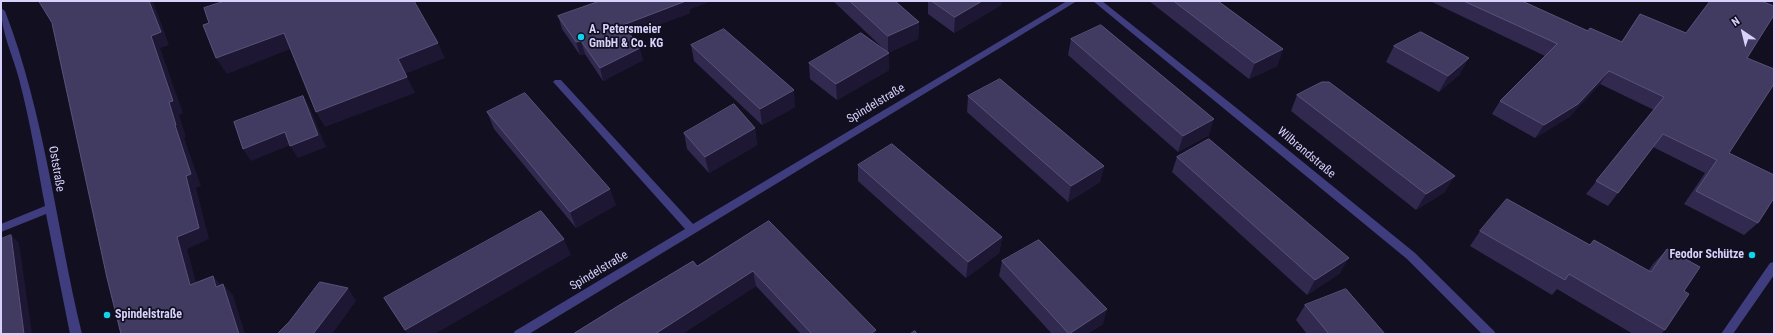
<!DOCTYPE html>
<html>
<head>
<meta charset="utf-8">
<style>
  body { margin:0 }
  #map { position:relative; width:1775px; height:335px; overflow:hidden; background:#120f21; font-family:"Roboto Condensed",sans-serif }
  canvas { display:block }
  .frame { position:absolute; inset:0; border:2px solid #d7d2fc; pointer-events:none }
  .north { position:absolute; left:1723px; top:12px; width:40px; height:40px; -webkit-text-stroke:3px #120f21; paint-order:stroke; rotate:325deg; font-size:11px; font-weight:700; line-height:16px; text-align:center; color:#d7d2fc }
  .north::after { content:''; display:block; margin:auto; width:14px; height:18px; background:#d7d2fc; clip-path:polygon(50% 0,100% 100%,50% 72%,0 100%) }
</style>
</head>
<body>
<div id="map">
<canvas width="1775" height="335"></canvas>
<div class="frame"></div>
<div class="north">N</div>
</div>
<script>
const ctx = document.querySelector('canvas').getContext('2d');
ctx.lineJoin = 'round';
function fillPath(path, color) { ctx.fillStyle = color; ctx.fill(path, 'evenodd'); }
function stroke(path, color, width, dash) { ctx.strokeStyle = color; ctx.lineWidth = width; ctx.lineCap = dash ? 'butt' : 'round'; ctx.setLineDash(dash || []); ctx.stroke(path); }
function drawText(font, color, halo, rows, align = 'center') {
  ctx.font = font + ' "Roboto Condensed",sans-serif'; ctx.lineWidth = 3.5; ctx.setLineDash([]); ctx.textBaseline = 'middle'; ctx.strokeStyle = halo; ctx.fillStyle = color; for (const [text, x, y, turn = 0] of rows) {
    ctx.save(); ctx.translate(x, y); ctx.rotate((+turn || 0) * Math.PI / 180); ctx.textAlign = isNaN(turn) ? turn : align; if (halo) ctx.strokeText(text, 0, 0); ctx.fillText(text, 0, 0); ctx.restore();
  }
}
fillPath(new Path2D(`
  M1067,1H1077L529,334H513L515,331L685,229L555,84L553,82L555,80H561L693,224Z
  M1093,1H1102L1239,110L1415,253L1494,331L1496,334H1482L1407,259Z
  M1,8L5,11C45,115 56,226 82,334H70L46,214L1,232V224L45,206C37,163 30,121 19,79C13,56 1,32 1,8Z
  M1774,262V275L1733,334H1721L1770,263Z`), '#3f3d7e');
fillPath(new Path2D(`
  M600,1H711L690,9V13L631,35L643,60L603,81L585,54L580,55L562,29L558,16Z
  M833,1H895L919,22L918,39L888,53H889V70L837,100L810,79L809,63L886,51Z
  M928,1H1002L1001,5L954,33L928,14Z
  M1149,1H1218L1283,49L1277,66L1249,79Z
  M1430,1H1522L1588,31L1621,42L1631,27L1640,14L1747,58L1729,153L1758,223L1744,235L1684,204L1705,173L1653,147L1618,193L1608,206L1586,194L1654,110L1600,84L1569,117L1535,138L1492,114L1500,101L1545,56Z
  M1071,39L1209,135L1178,152L1068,55Z
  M691,45L795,107L762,125L694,61Z
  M1394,46L1460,74L1439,92L1386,62Z
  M1297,95L1445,192L1416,210L1291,111Z
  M968,96L1104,166L1100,182L1068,202L967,112Z
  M487,112L616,205L576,228L494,129Z
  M755,128L757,145L709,173L687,149L684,133Z
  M1177,157L1340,273L1307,295L1172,172Z
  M858,165L1002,237L999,253L966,278L858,181Z
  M769,221L876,330V334H801L756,286L682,334H573L697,266Z
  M1480,231L1590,245L1594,240L1648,271L1653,264L1667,249L1684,291L1665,330L1661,334H1633L1557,289L1552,295L1470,246Z
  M1002,261L1103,324L1087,334H1052L999,276Z
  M1305,305L1385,334H1307L1296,320Z`), '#31294e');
fillPath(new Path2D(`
  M149,1H153L169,45L160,48L183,113L179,115L186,137L184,138L201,186L196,188L209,239L187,249L200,297L190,285L177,237L186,176L169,102L151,36Z
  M686,1H711L690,9V13L626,37L623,25Z
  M982,1H1002L1001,5L954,33L955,17Z
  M919,22L918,39L888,53V36Z
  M284,33L293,48L227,74L216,58Z
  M581,41L585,54L580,55L576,42Z
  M438,43L445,58L405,74L398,59Z
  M640,48L643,60L603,81L600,68Z
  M1283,49L1277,66L1249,79L1255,63Z
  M889,53V70L837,100L836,84Z
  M1469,58L1460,74L1439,92L1448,76Z
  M1609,71L1600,84L1569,117L1535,138L1544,125Z
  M407,77L415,93L325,127L316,112Z
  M794,90L795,107L762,125L760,109Z
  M303,96L310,108L326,147L298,158L290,146Z
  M1214,119L1209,135L1178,152L1183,136Z
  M755,128L757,145L709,173L705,157Z
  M285,132L293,144L251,161L243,149Z
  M1104,166L1100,182L1068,202L1071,186Z
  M1455,176L1445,192L1416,210L1426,194Z
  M610,189L616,205L576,228L570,212Z
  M11,235L19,243L32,334H24Z
  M1002,237L999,253L966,278L968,262Z
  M564,239L571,255L435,334H407L405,330Z
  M1349,258L1340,273L1307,295L1315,280Z
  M753,271L756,286L682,334H655Z
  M213,276L223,287H216Z
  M223,284L233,295L245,334H239Z
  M348,288L356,301L332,334H313Z
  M1107,309L1103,324L1087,334H1068Z
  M876,330V334H870Z`), '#1d1734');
const building = new Path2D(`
  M39,1H149L161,32L151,36L173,101L169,102L176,125H175L191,174L186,176L199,228L177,237L190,285L213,276L216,287L223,284L239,334H121L107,278L52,23Z
  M225,1H414L438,43L398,59L407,77L316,112L284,33L216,58L203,25L209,23L204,8Z
  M600,1H686L623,25L640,48L600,68L581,41L576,42L558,16Z
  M850,1H895L919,22L888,36Z
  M932,1H982L955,17Z
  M1174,1H1218L1283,49L1255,63Z
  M1464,1H1522L1588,31L1590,28L1622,42L1640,14L1686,33L1710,1H1761L1774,6V15L1747,58L1774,69V84L1729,153L1774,175V198L1758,223L1696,191L1717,160L1663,134L1618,193L1596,181L1664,97L1609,71L1578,104L1544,125L1500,101L1557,44Z
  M1101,25L1214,119L1183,136L1071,39Z
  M724,29L794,90L760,109L691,45Z
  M1421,32L1469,58L1448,76L1394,46Z
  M861,33L889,53L836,84L809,63Z
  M1000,79L1104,166L1071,186L968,96Z
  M1322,82H1329L1455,176L1426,194L1297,95Z
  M525,93L610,189L570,212L487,112Z
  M303,96L318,135L290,146L285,132L243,149L234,122Z
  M734,104L755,128L705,157L684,133Z
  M1209,139L1349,258L1315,280L1177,157Z
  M892,144L1002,237L968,262L858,165Z
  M1507,199L1590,245L1594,240L1651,272L1667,249L1700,267L1684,291L1689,294L1665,330L1569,274L1565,280L1480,231Z
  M541,211L564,239L405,330L384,298Z
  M769,221L876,330L870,334H812L753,271L655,334H573L618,306L693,261L697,266Z
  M11,235L24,334H1V239Z
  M1039,240L1107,309L1069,334L1002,261Z
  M320,282L348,288L313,334H277L289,322Z
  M1346,289L1385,334H1329L1305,305Z
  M915,331L917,334H910Z`);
fillPath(building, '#423b61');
stroke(building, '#5a5379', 1);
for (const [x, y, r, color] of [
  [581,37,4,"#0ed5ed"],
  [1752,255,4,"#0ed5ed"],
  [107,315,4,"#0ed5ed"]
]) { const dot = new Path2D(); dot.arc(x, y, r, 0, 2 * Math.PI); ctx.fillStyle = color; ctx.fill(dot); stroke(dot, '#120f21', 1.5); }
drawText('bold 12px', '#d7d2fc', '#120f21', [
  ["A. Petersmeier",589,30],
  ["GmbH & Co. KG",589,44],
  ["Feodor Schütze",1744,255,"right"],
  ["Spindelstraße",115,315]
], 'left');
drawText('12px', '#d7d2fc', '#120f21', [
  ["Spindelstraße",876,104,-31],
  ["Wilbrandstraße",1306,153,40],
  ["Oststraße",56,169,80],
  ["Spindelstraße",599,271,-31]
]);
</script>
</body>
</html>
